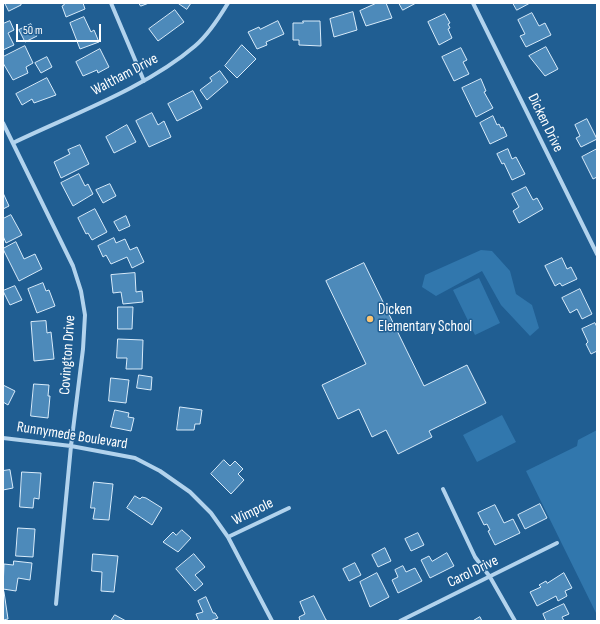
<!DOCTYPE html>
<html>
<head>
<meta charset="utf-8">
<style>
  body { margin:0 }
  #map { position:relative; width:600px; height:624px; overflow:hidden; background:#205e92; font-family:"Sofia Sans Condensed",sans-serif }
  canvas { display:block }
  .frame { position:absolute; inset:0; border:4px solid #fff; pointer-events:none }
  .scale { position:absolute; left:16px; top:24px; width:85px; height:18px; box-sizing:border-box; border:2px solid #fff; border-top:0; padding-left:5px; font-size:12px; line-height:14px; white-space:nowrap; color:#fff; -webkit-text-stroke:3px #205e92; paint-order:stroke }
</style>
</head>
<body>
<div id="map">
<canvas width="600" height="624"></canvas>
<div class="frame"></div>
<div class="scale">50 m</div>
</div>
<script>
const ctx = document.querySelector('canvas').getContext('2d');
ctx.lineJoin = 'round';
function fillPath(path, color) { ctx.fillStyle = color; ctx.fill(path, 'evenodd'); }
function stroke(path, color, width, dash) { ctx.strokeStyle = color; ctx.lineWidth = width; ctx.lineCap = dash ? 'butt' : 'round'; ctx.setLineDash(dash || []); ctx.stroke(path); }
function drawText(font, color, halo, rows, align = 'center') {
  ctx.font = font + ' "Sofia Sans Condensed",sans-serif'; ctx.lineWidth = 3; ctx.setLineDash([]); ctx.textBaseline = 'middle'; ctx.strokeStyle = halo; ctx.fillStyle = color; for (const [text, x, y, turn = 0] of rows) {
    ctx.save(); ctx.translate(x, y); ctx.rotate((+turn || 0) * Math.PI / 180); ctx.textAlign = isNaN(turn) ? turn : align; if (halo) ctx.strokeText(text, 0, 0); ctx.fillText(text, 0, 0); ctx.restore();
  }
}
fillPath(new Path2D(`
  M481,250L492,251L510,271L516,294L532,305L539,328L530,336L501,305L482,271L436,296L422,287L425,275Z
  M479,278L500,323L475,335L453,290Z
  M502,415L516,442L477,462L463,435Z
  M597,430V615L526,471L577,446L578,440Z`), '#3177ad');
const building = new Path2D(`
  M5,3H21V5L9,11Z
  M63,3H83L85,9L66,17L62,6L64,5Z
  M139,3H149L141,6Z
  M178,3H191L187,9Z
  M377,3H386L392,18L366,26L360,11Z
  M399,3H416L403,10Z
  M513,3H530L517,10Z
  M175,10L184,22L158,41L149,29Z
  M353,12L357,30L334,37L330,19Z
  M532,13L539,26L545,23L551,35L526,47L520,36L525,34L518,20Z
  M445,14L450,23L448,24L450,28L448,29L452,38L439,45L428,22Z
  M84,17L91,32L94,30L99,42L80,49L70,23Z
  M10,21L14,30L8,33L14,45L3,50V24Z
  M278,21L284,34L266,42L267,45L257,49L248,32L259,27L260,29Z
  M303,21H320L321,46L299,45V40H293V23H303Z
  M31,24L37,36L25,42L19,30Z
  M242,45L256,59L237,78L225,66Z
  M25,46L33,63L26,67L28,73L13,80L3,63V57Z
  M546,47L558,69L545,76L529,56Z
  M461,48L467,60L463,62L469,74L454,81L442,57Z
  M100,49L109,67L98,73L97,70L83,76L76,62Z
  M47,57L52,67L41,73L35,63Z
  M220,71L228,82L207,100L200,90L212,81L210,78Z
  M47,78L56,95L34,103L32,99L22,105L16,94Z
  M481,79L486,91L484,92L493,108L476,117L462,88Z
  M193,91L202,108L177,121L168,104Z
  M152,113L158,125L164,121L171,137L149,147L136,121Z
  M493,116L497,125L499,124L501,128L503,127L507,136L490,144L480,123Z
  M587,119L597,139L581,147L576,138L580,136L575,125Z
  M127,125L136,142L114,153L106,137Z
  M80,145L89,164L61,178L54,162L70,154L68,150Z
  M508,149L512,159L516,157L525,174L512,180L504,163L502,164L497,154Z
  M597,149V177L593,179L582,157Z
  M79,174L85,186L88,184L93,194L73,206L61,183Z
  M110,184L116,196L103,203L96,190Z
  M526,187L533,200L537,198L543,209L519,223L513,211L519,207L512,194Z
  M4,195L9,206L3,209V196Z
  M95,209L107,232L92,240L88,233L86,234L78,218Z
  M11,215L22,235L6,243L3,236V219Z
  M126,216L130,226L119,231L114,222Z
  M114,238L116,243L125,239L130,250L137,247L144,262L132,268L127,257L111,264L106,255L103,257L98,246Z
  M16,242L24,259L35,254L42,269L19,281L3,249Z
  M562,258L567,269L571,267L577,279L562,286L560,283L555,286L545,266Z
  M364,263L424,386L467,365L486,403L429,431L432,437L398,454L386,430L372,437L359,409L338,419L322,385L366,364L326,281Z
  M135,273L136,292L142,291L143,302L123,304L121,292L113,293L111,275Z
  M43,283L46,291L49,290L55,306L37,313L28,289Z
  M15,286L22,300L10,305L3,291Z
  M580,289L592,314L582,319L577,309L570,313L562,298Z
  M118,307H133L132,329H118Z
  M46,321L47,333L51,332L54,359L34,361L31,322Z
  M595,323L597,327V351L591,354L586,344L588,342L582,329Z
  M118,339L143,340L142,369H126L127,358H117Z
  M139,375L152,377L151,390L137,388Z
  M111,378L129,380L126,403L109,401Z
  M34,384L49,385L48,396H50L48,418L31,416Z
  M3,385L15,391L8,405L3,402Z
  M180,407L202,410L200,424H195L194,430H177Z
  M115,410L129,413L128,417L134,418L131,431L111,427Z
  M224,460L230,466L235,461L243,469L238,474L244,480L231,494L211,474Z
  M10,470L13,488L3,490V471Z
  M22,472L41,473L39,499L34,498L33,508L20,507Z
  M94,482L113,484L109,520L93,519L95,508H91Z
  M135,496L140,499L142,497L146,498L162,508L152,525L127,508Z
  M540,504L547,518L525,529L518,515Z
  M495,505L504,523L513,519L520,533L495,545L488,531L490,530L487,524L484,525L478,513Z
  M18,528L35,529L33,557L16,556Z
  M182,530L191,538L178,552L163,542L173,532L176,535Z
  M418,533L424,545L411,551L405,539Z
  M385,548L391,561L378,567L372,555Z
  M447,553L454,566L430,578L421,560L429,556L432,561Z
  M93,554L118,556L114,592L101,591L102,572L92,571Z
  M194,554L205,567L195,575L203,584L195,591L176,569Z
  M14,561L32,563L30,580L18,578L16,591L3,589L4,564L13,565Z
  M355,563L361,575L349,581L343,569Z
  M403,566L406,572L415,568L422,581L398,593L392,580L398,577L395,570Z
  M377,573L389,597L370,607L360,582Z
  M564,573L572,588L565,591L567,596L558,601L556,596L537,606L530,592L541,587L539,585L546,581L547,583Z
  M4,592L8,619L3,620V593Z
  M314,596L326,620L329,621H300L299,617L305,614L300,602Z
  M206,597L213,613H215L218,618L210,621H199L196,614L203,612L198,601Z
  M564,604L569,614L562,617L564,621H546L543,614Z
  M115,615L126,621H111Z
  M480,617L482,621H473Z`);
fillPath(building, '#4d8aba');
stroke(building, '#d8ebfa', 1);
stroke(new Path2D(`
  M111,3L144,81
  M473,3L597,254
  M3,123L73,266L81,291L85,315L83,349L71,446L56,604
  M13,143C71,115 146,88 195,46C208,35 219,18 228,3
  M3,438L71,446L135,458L160,471L190,492L211,513L228,537L272,621
  M443,489L475,557L490,577L515,621
  M228,537L289,508
  M400,621L557,543`), '#b2d3ed', 4);
for (const [x, y, r, color] of [
  [370,319,4,"#fac473"]
]) { const dot = new Path2D(); dot.arc(x, y, r, 0, 2 * Math.PI); ctx.fillStyle = color; ctx.fill(dot); stroke(dot, '#205e92', 1.5); }
drawText('15px', '#fff', '#205e92', [
  ["Waltham Drive",125,75,-28],
  ["Dicken Drive",545,123,64],
  ["Covington Drive",68,355,-86],
  ["Runnymede Boulevard",72,436,9],
  ["Wimpole",253,512,-26],
  ["Carol Drive",473,572,-26]
]);
drawText('15px', '#fff', '#205e92', [
  ["Dicken",378,310],
  ["Elementary School",378,327]
], 'left');
</script>
</body>
</html>
